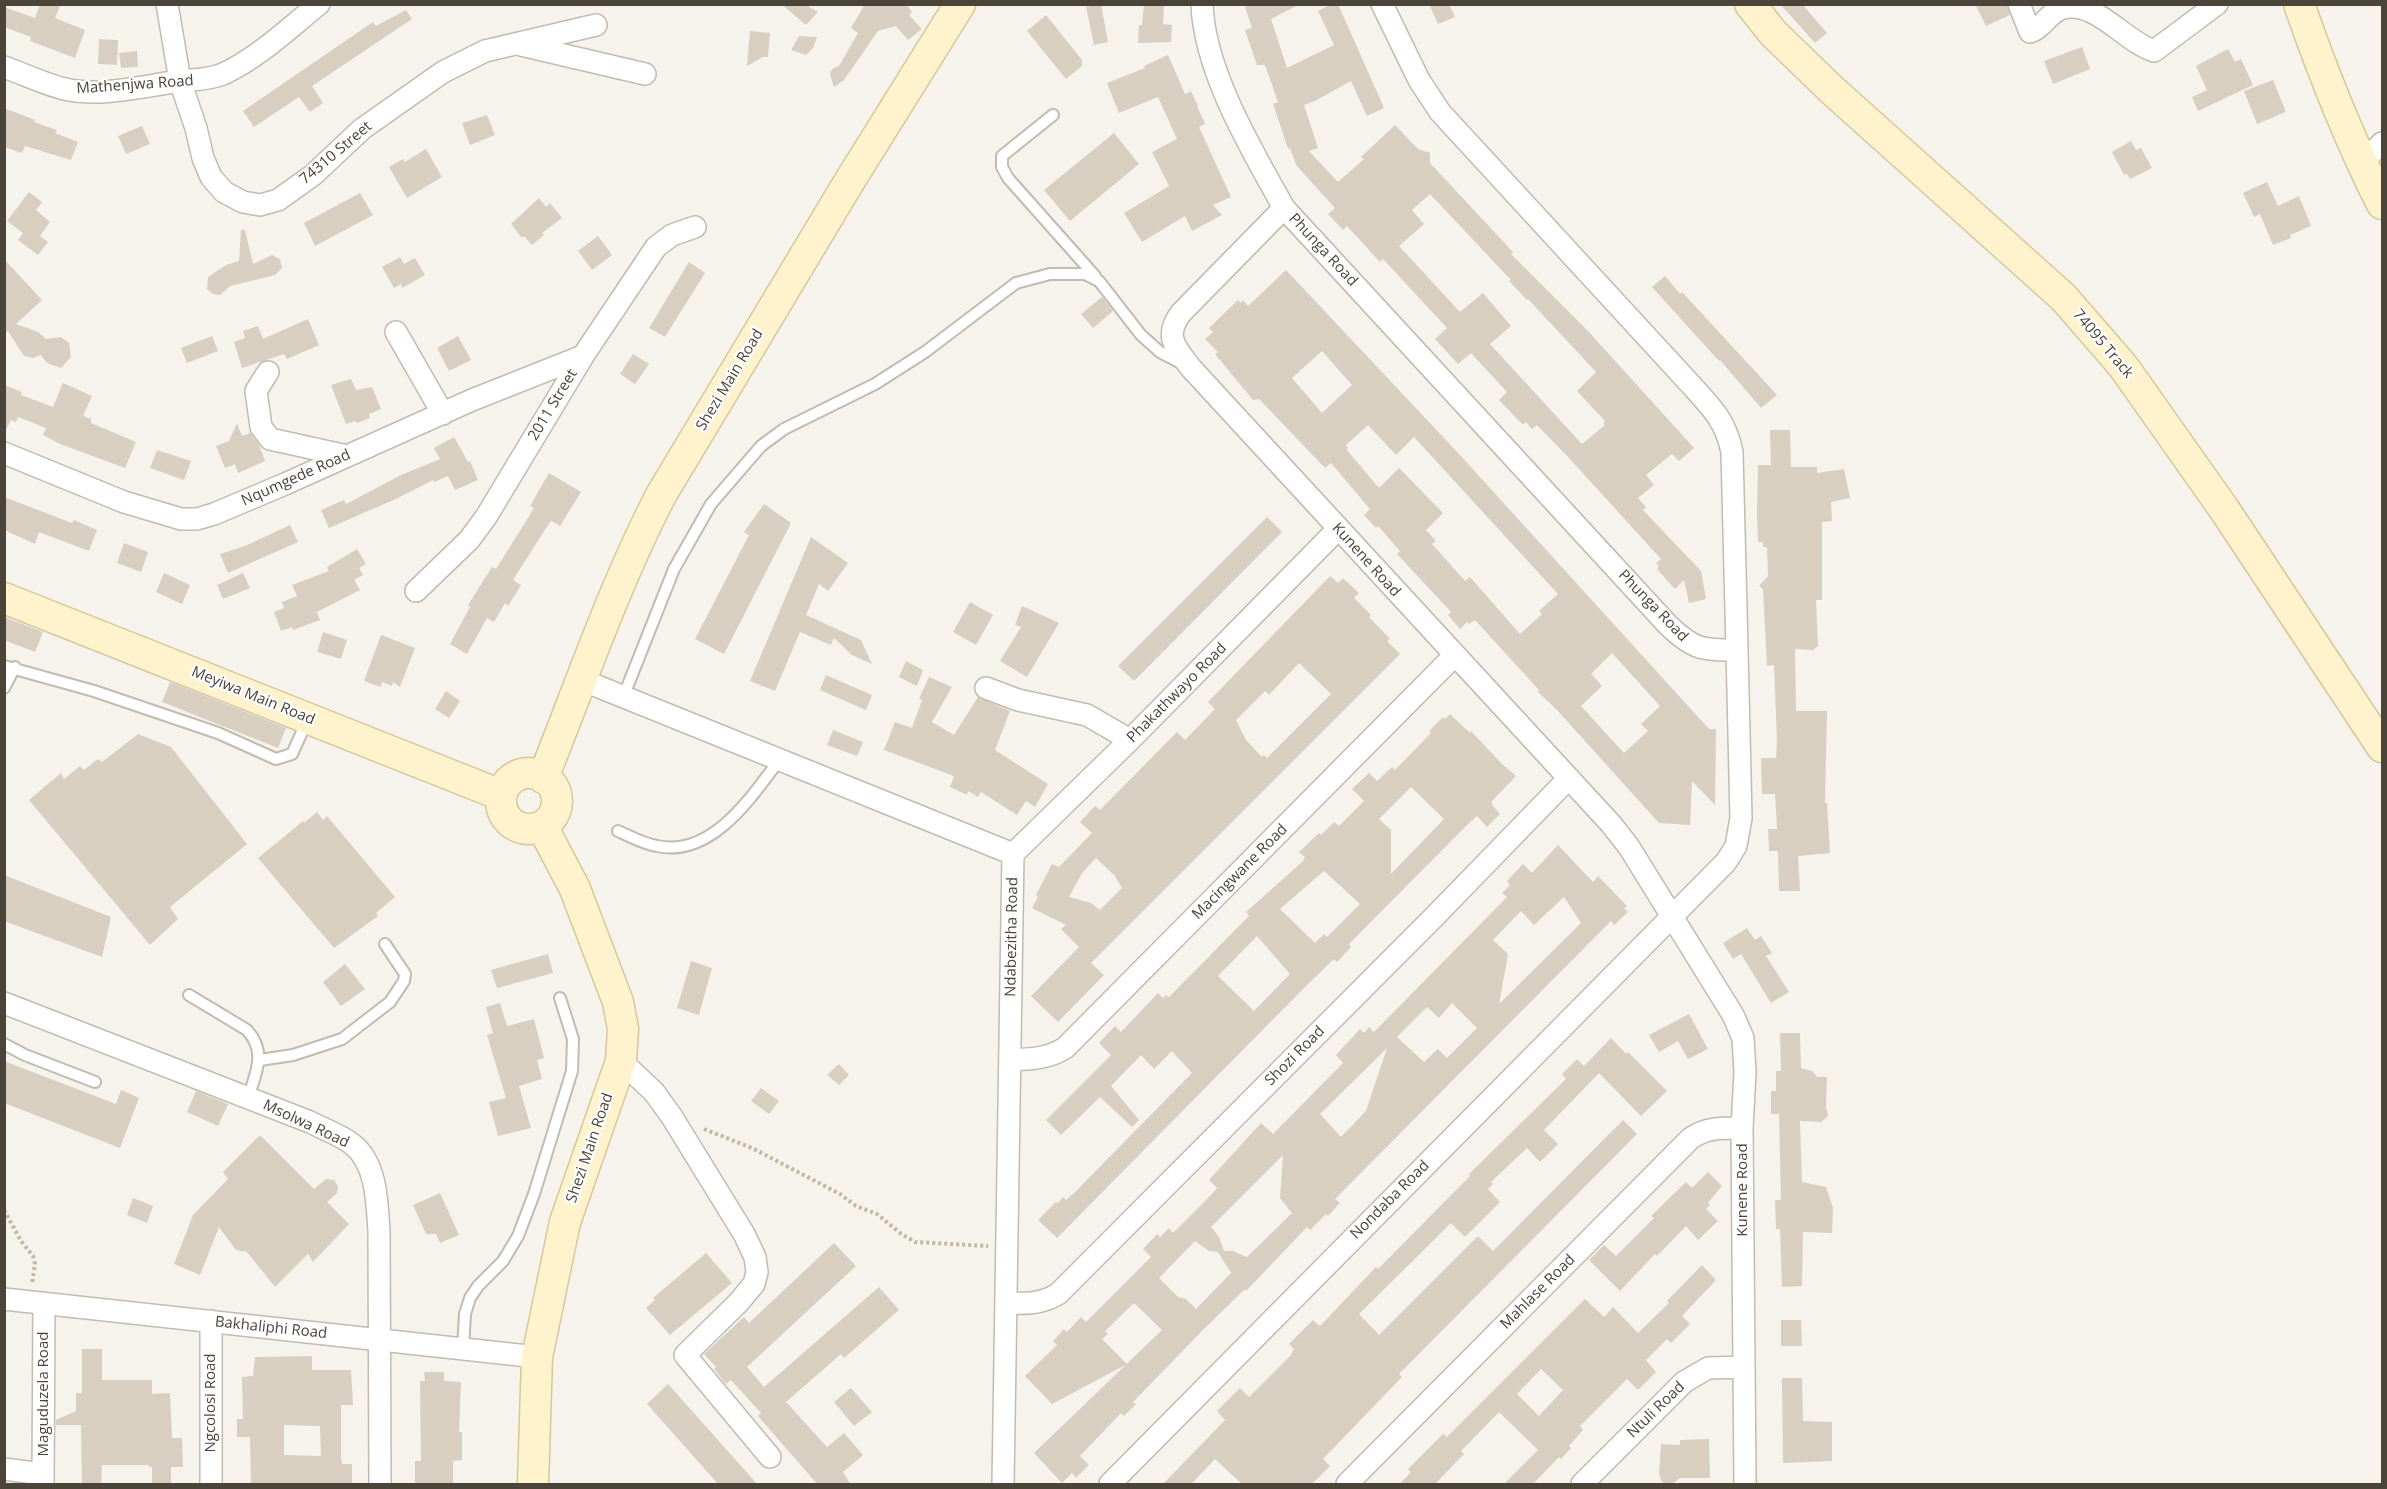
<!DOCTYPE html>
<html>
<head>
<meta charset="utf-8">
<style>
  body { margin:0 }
  #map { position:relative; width:2387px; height:1489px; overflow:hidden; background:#f6f3ec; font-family:"Open Sans",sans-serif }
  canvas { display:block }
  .frame { position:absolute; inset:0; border:6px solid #4b4439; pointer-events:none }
</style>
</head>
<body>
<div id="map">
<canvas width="2387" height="1489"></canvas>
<div class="frame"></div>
</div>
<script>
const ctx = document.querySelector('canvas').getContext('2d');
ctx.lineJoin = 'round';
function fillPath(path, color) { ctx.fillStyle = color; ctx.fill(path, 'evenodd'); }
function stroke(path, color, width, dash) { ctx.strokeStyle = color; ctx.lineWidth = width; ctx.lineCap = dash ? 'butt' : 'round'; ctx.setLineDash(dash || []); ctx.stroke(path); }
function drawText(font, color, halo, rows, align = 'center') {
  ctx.font = font + ' "Open Sans",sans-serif'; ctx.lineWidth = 4.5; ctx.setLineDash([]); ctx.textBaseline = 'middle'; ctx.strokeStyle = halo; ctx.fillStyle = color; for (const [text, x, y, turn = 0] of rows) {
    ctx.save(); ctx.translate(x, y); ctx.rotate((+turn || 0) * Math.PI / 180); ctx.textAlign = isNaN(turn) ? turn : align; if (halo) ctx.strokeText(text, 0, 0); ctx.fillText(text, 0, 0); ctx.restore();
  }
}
fillPath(new Path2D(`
  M40,4H61L55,18L85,30L75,58L30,41L31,37L4,27V7L35,18Z
  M781,4H804L818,12L806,25Z
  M865,4H906L912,12L909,15L922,29L908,40L896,26L878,31L844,80L834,87L830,74L832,69L839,66L858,33L851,28Z
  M1101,4L1108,42L1094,45L1086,7Z
  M1144,4H1164L1163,24L1172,25L1171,42L1138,43L1139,25H1142Z
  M1244,4H1300L1271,19L1287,68L1334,45L1318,11L1331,4H1338L1384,108L1367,116L1351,81L1315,101L1304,105L1318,148L1309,151L1338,182L1364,159L1361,157L1395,125L1418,149L1430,153V163L1513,252L1511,254L1588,331L1694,448L1679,461L1672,454L1646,475L1654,485L1638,498L1646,507L1643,510L1701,571L1706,599L1689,603L1684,580L1675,589L1657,569L1659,566L1656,563L1661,559L1569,458L1537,425L1532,429L1526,422L1523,425L1499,400L1507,392L1471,353L1458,364L1435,339L1447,328L1383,259L1380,262L1347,226L1343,230L1328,214L1335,208L1296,165L1290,148L1288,149L1273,104L1278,102L1265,65H1257L1245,30L1252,28ZM1430,194L1511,280L1509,281L1527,300L1528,299L1596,372L1577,391L1605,421L1603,423L1605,425L1582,444L1490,344L1511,326L1483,293L1460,312L1399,246L1424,224L1412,210Z
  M1429,4H1449L1455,17L1438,24Z
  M1780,4H1802L1827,33L1815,43Z
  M1975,4H2007L2010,15L1986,26Z
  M406,10L412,19L312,86L323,103L310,112L299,97L254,127L243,111L373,22L376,26Z
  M1046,15L1082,60V66L1066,79L1027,31Z
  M750,31L770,33L768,57H763L747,66Z
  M799,36L817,37L813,48L806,55L791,50Z
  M99,39L118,40L117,65L98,64Z
  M2082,47L2090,69L2053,84L2044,61Z
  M2228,49L2235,62L2241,59L2253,85L2198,111L2192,97L2207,90L2196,66Z
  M137,51L138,67L121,68L119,53Z
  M1168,55L1185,94L1191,91L1198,106H1197L1205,124L1199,127L1231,197L1213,205L1222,215L1192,231L1185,216L1142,242L1124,213L1169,186L1152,152L1177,139L1158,97L1119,113L1107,83L1145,68L1144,66Z
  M2273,80L2286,112L2257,124L2244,91Z
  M4,108L35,120L34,122L57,130L55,133L78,142L71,160L25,146L22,153L4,147Z
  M487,115L495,135L470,145L462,123Z
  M142,126L150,144L126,154L118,136Z
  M1114,133L1139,164L1070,221L1044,190Z
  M2131,141L2136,150L2141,148L2152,168L2130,179L2127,174L2124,175L2112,152Z
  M426,149L442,177L407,198L389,167L403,159L405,162Z
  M2267,182L2278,206L2299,196L2311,226L2290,235L2291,238L2273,245L2260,214L2254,217L2243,193Z
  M29,192L42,202L36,210L50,222L40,236L48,242L38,255L18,240L23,233L7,221Z
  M360,193L373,215L315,246L304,223Z
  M539,198L546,207L550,203L562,218L542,233L544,235L532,245L524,236L522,238L511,224Z
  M241,230H245L253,264L272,255L280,259L282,268L275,275L230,286L220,295L213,294L207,289L208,277L226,265L239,261Z
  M598,236L612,255L592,270L578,251Z
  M400,257L404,264L415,258L425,275L402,288L401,284L394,288L382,267Z
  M4,259L42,300L16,324L38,332L46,339L61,337L69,343L71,357L61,368L47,363L41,355L33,358L24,356L8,331L4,334Z
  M689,262L705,273L665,337L649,328Z
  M1286,270L1459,454L1709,729H1716L1715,805L1692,781L1690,825L1659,823L1557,710L1537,691L1539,690L1475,620L1469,624L1467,622L1460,629L1448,615L1451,612L1397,554L1400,551L1378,526L1376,528L1364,515L1370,509L1331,463L1325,468L1259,399L1253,400L1215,354L1218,352L1205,339L1213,332L1209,328L1238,300L1241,303L1243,300L1248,306ZM1322,351L1352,385L1322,413L1292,378ZM1368,425L1396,455L1414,437L1558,594L1539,611L1542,614L1520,634L1470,577L1465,581L1432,544L1436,541L1426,530L1443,513L1399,468L1379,488L1346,449L1348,448L1346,445ZM1612,653L1660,706L1641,724L1648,731L1624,753L1581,706L1602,686L1591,674Z
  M1665,276L1680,294L1682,292L1777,395L1761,408L1720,360L1719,361L1652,287Z
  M1102,297L1113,311L1093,328L1081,314Z
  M308,319L319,345L287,359L284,354L242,368L234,342L245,338L243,331L258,326L263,339Z
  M212,336L218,351L187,363L181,348Z
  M458,336L471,360L449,371L437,348Z
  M633,354L649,364L635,384L620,374Z
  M351,379L356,390L372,387L381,409L369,414L370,418L357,423L355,421L346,424L331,385Z
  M63,383L92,396L83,416L91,419V423L136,442L125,468L60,444L43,435L46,428L18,417L16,422L11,420L4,434V385L22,392L21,395L53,407Z
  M237,423L242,436L250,433L259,445L265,461L238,473L235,464L225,468L216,446L229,441Z
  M1770,430H1790L1791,467H1817V473L1844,469L1850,498L1831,502L1832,521L1822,522V600H1816L1818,646L1813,650L1795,649L1796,711H1827L1825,803H1827L1830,853L1798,856L1800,891H1779L1778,851H1769L1768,829H1777L1775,794H1762L1761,758H1776L1777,741L1774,665L1767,666L1763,589L1759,586L1768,576L1767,547H1763V542H1758L1757,514L1758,465H1771Z
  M454,437L468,462L470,461L478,480L455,490L448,476L434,482L433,480L398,498L329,528L321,510L344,500L346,504L401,475L440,459L434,448Z
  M157,450L191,461L184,480L150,468Z
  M549,473L581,492L560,526L551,521L546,528L513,580L521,585L508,606L505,603L494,622L487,618L467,654L450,644L470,607L468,605L492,567L496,569L528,518L534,508L530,506Z
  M4,497L72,523L74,520L97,530L89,551L39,532L35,544L4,530Z
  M764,504L791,523L724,654L695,639L749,535L744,532Z
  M1267,517L1282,532L1134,681L1118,666Z
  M290,525L298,542L228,573L220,554L245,546Z
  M811,537L848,563L828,591L819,584L806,615L861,640L872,664L852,655L834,638L831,645L800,632L775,691L750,681Z
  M124,543L148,552L141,572L117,563Z
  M357,549L366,564L359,568L363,575L354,580L360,590L317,612L320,620L293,630L292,627L281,631L274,612L284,608L282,602L297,596L292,585L329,571L327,567Z
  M164,573L190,585L182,604L156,592Z
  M243,573L250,588L223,599L217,585Z
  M1330,576L1338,583L1343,578L1359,593L1354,598L1371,615L1369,617L1390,639L1387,641L1400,654L1091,963L1104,975L1058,1022L1031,996L1079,947L1061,929L1066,925L1032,908L1038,897L1036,895L1052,864L1059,867L1092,833L1080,822L1095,806L1100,810L1177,732L1185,740L1215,709L1208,702ZM1299,663L1331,694L1267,758L1264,755L1262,757L1246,740L1236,720L1265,691L1269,695ZM1096,858L1115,876L1122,888L1100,910L1091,903L1069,897L1082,873Z
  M970,602L993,615L976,645L953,632Z
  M1022,606L1059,623L1027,677L1000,661L1021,627L1015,625Z
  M4,617L43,632L35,652L4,640Z
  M323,632L347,640L341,659L317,652Z
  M381,635L415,648L400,687L393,682L392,686L382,682L381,687L364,681Z
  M906,661L923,670L917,686L899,677Z
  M826,675L872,695L866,710L820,690Z
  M929,677L952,687L932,722L954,735L978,697L1010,711L995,750L1048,784L1035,807L1026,801L1017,815L981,792L978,797L968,791L967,795L950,787L954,776L884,750L895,722L912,728L922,700L919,699Z
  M170,682L286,728L278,748L162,702Z
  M446,691L460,701L449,718L435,709Z
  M1450,714L1470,733L1471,731L1501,763L1516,776L1491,802L1493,804L1492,805L1500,814L1487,827L1477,816L1466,826L1349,944L1351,947L1337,962L1334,959L1308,984L1057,1238L1038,1220L1056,1202L1058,1203L1063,1197L1066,1200L1074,1193L1192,1073L1172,1051L1154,1069L1141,1055L1111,1086L1139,1120L1132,1127L1100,1097L1061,1135L1046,1120L1111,1055L1099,1043L1115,1026L1121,1032L1158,993L1163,998L1166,995L1169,997L1249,916L1246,912L1303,861L1305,857L1299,852L1319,833L1321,835L1334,822L1339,826L1364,801L1352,789L1369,773L1377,781L1392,767L1395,770L1431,733L1429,731L1443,717L1445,719ZM1411,787L1444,819L1391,874V830L1379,819ZM1324,871L1360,904L1327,937L1324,934L1315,943L1280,909ZM1257,936L1290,974L1254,1011L1218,976Z
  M833,730L863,742L857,756L827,745Z
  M138,734L171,747L247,844L170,907L178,919L150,945L29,800L61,773L64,779L80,766L84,770L98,759L102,762Z
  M317,812L323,820L327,816L395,897L376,913L378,916L334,948L258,858L303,821L304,823Z
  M1558,845L1593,882L1598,876L1627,906L1624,908L1628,912L1614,925L1611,921L1335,1199L1340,1203L1328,1216L1326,1214L1310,1230L1307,1227L1246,1291L1245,1289L1205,1328L1133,1402L1136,1404L1124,1416L1121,1413L1080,1456L1089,1465L1076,1478L1072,1473L1062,1483L1034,1453L1162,1330L1134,1303L1105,1331L1108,1334L1102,1339L1127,1364L1052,1404L1025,1376L1057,1345L1053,1341L1064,1329L1067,1332L1081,1317L1086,1322L1151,1257L1143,1249L1157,1234L1160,1237L1169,1228L1173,1233L1211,1195L1217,1188L1209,1180L1261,1123L1273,1134L1343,1063L1336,1055L1360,1029L1364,1033L1369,1027L1374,1032L1507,897L1502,893L1510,885L1507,881L1523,864L1532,873ZM1564,897L1581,923L1499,1004L1508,954L1493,940L1521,911L1534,925ZM1452,1003L1477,1028L1447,1058L1438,1049L1424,1062L1397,1037L1427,1007L1439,1018ZM1387,1048L1366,1111L1341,1137L1320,1114ZM1283,1155L1280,1198L1292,1213L1247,1257L1233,1251H1224L1219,1237L1211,1227ZM1195,1241L1209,1251L1218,1252L1231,1273L1196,1309L1186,1299L1178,1297L1159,1278Z
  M4,875L111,917L102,957L4,921Z
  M1747,928L1755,940L1761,936L1772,953L1766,956L1789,992L1771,1003L1741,954L1733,959L1723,943Z
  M548,954L553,973L497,988L491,970Z
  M691,961L712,968L699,1015L677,1008Z
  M345,964L365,989L341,1006L323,982Z
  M500,1003L507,1026L534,1019L544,1058L537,1060L542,1079L519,1086L531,1128L498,1136L489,1102L506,1098L487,1035L493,1033L486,1007Z
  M1689,1014L1708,1049L1688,1059L1678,1041L1659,1052L1649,1035Z
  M1780,1033H1800L1801,1068L1812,1071L1817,1077H1827L1826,1107L1828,1116L1821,1122L1800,1121L1802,1182L1826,1187L1833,1208L1832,1233L1803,1232L1802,1286L1782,1287L1780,1229H1776L1775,1200H1781L1779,1114H1771V1091H1776V1071H1781Z
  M1611,1038L1626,1054L1628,1052L1667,1091L1641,1116L1599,1073L1544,1130L1558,1144L1540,1162L1527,1148L1491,1182L1493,1184L1488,1189L1500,1202L1465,1237L1451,1223L1359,1314L1379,1335L1478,1236L1493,1251L1623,1120L1637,1134L1399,1374L1402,1377L1323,1459L1330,1466L1311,1485H1243L1215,1459L1190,1485H1162L1225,1420L1217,1411L1240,1388L1249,1397L1290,1356L1294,1349L1289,1344L1313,1320L1320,1326L1376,1267L1378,1269L1470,1176L1469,1174L1566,1079L1562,1074L1577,1059L1584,1066Z
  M4,1061L116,1104L121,1090L139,1098L120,1148L4,1103Z
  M839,1064L849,1075L839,1085L827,1075Z
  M761,1088L779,1101L769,1114L751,1101Z
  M196,1091L228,1104L218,1126L187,1112Z
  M260,1135L314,1189L326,1179L334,1180L338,1186L337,1193L327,1202L349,1224L313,1262L308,1254L275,1287L247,1252L236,1250L219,1227L200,1275L174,1264L193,1215L228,1179L223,1172Z
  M1708,1172L1722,1186L1708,1203L1710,1205L1706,1209L1718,1221L1698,1240L1686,1226L1657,1256L1655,1254L1620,1291L1589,1260L1604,1245L1616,1256L1654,1218L1651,1216L1686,1182L1692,1188Z
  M440,1193L459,1235L440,1243L436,1234H426L413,1205Z
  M133,1198L153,1206L147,1223L127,1215Z
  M834,1243L856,1266L747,1367L764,1387L879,1287L899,1310L844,1358L841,1354L786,1402L827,1447L844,1433L863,1455L843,1472L851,1485H818L758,1416L761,1413L731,1380L726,1384L714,1369L716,1367L704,1354L744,1317L749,1323Z
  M706,1253L732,1283L670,1335L646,1308L655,1300L653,1298Z
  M1702,1265L1716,1280L1682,1316L1690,1324L1671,1343L1667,1339L1646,1360L1656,1372L1638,1390L1627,1379L1580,1426L1583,1430L1569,1446L1571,1448L1561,1459L1559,1457L1532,1485H1503L1538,1450L1499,1412L1461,1451L1464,1454L1434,1485H1399L1411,1472L1408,1469L1443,1434L1447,1437L1585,1299L1604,1317L1613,1307L1638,1333L1669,1303L1667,1301ZM1541,1369L1563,1390L1539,1416L1517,1394Z
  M1781,1320H1801L1802,1346H1781Z
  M82,1349H102V1380H152V1394L170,1393L172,1438H182L183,1467H171V1485H152V1467H149V1465H102L101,1485H82L81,1425H56V1420L76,1411V1393H82Z
  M312,1356V1370H351L353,1405H341V1456L342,1464H352V1485H251L250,1437H237V1419H243L242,1377L253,1376L255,1357ZM284,1425L320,1426L321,1456L284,1455Z
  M424,1372H444V1381L461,1382L459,1432H462V1460L453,1461V1485H415V1461H421L420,1381H425Z
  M1782,1378H1802L1803,1421L1832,1422V1461L1783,1463Z
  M668,1384L758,1485H719L647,1404Z
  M851,1388L872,1412L854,1426L834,1402Z
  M1709,1439L1710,1478H1680L1671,1485L1662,1482L1659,1474L1661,1444L1680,1445V1440Z`), '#d8cfc1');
const lane = new Path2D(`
  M1053,115L1002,156V167L1008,178L1095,276
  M4,666L94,691L218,733L276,759L292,754L307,721
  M4,688L15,667
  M624,695L674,569L711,504L761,446L784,429L875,384L925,352L1016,283L1050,274H1085L1099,281L1141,335L1160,352L1183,364
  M618,831C631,837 644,844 657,846C712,858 752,796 780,759
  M189,995L247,1030C267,1052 256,1073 248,1098
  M4,1044L25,1055L95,1082
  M260,1060L293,1055L342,1039L390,1002L404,981L405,974L385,944
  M463,1349L465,1314L470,1298L478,1286L503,1261L518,1236L534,1194L572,1071L573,1039L560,998`);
const street = new Path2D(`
  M167,4L180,81L196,128L203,158L211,177L224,192L243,202L260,205L278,200L313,175L362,129L443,72L485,51L596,25
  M1202,4C1204,71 1252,150 1284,208L1668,625C1694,650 1702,650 1737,650L1732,452C1726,422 1713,409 1693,387L1440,112L1419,80L1382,4
  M2019,4L2030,32C2043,28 2049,12 2063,8C2096,0 2125,42 2154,51L2217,4
  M521,45L645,74
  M4,67C24,74 44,84 65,89C99,97 139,87 174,82C191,79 206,81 223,74C258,58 289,28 319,4
  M2361,163L2382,143
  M1284,208L1181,313C1163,337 1176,348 1191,368L1611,824L1629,847L1733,1015L1743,1038L1745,1072L1742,1128L1745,1484
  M396,332L443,414
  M268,372L256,391L261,427L270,439L347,456
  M4,453L124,502L181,519H197L214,514L285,484L472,400L583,356
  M416,591L469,540L486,517L583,356L656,247L672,235L695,227
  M582,680L1013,854L1003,1484
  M986,688L1018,700L1087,715L1130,740
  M1013,854L1130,740L1338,529
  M4,1003L310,1122C323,1129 339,1134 352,1144C377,1163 377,1203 379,1231L380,1484
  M1010,1060C1031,1059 1047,1059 1065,1048L1454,656
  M621,1061L654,1092L672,1117L744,1234L755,1257L757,1272L754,1284L738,1303L685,1355L770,1457
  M4,1299L537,1357
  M1006,1303C1026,1304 1041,1304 1058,1294L1435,916L1569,778
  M211,1321V1484
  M4,1469L43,1474
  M43,1484L44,1303
  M1110,1484L1726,862L1736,846L1741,818L1737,650
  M1347,1484L1691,1138C1708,1127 1723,1128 1742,1128
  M1582,1484L1684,1382L1708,1368L1744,1367`);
const secondary = new Path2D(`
  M1750,4L1773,33L1832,90L2064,298L2123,366L2224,509L2382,747
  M2299,4C2323,73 2349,139 2382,204
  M4,598L501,795
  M501 801a28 28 0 1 1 56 0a28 28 0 1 1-56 0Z
  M543,778C581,683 614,586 661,495L849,182L960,4
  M533,1484L537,1357L565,1222L621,1061L623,1029L618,1002L575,889L542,826`);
stroke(lane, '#c2bbae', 14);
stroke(street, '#c2bbae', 24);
stroke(secondary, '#d6c79b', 33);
stroke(new Path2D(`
  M704,1129L752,1148L840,1194L856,1206L877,1214L900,1233L915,1242L988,1246
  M4,1210L21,1241L33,1256L35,1264L32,1284`), '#c4b79f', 4, [3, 3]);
stroke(lane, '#fff', 10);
stroke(street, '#fff', 21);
stroke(secondary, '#fff3cd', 30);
drawText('15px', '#4b4439', '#fff', [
  ["Mathenjwa Road",135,85,-4],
  ["74310 Street",336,153,-40],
  ["Phunga Road",1323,250,47],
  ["74095 Track",2103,344,50],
  ["Shezi Main Road",730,380,-59],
  ["2011 Street",553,405,-59],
  ["Nqumgede Road",296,478,-24],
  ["Kunene Road",1366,560,48],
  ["Phunga Road",1653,606,46],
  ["Phakathwayo Road",1177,693,-45],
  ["Meyiwa Main Road",253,696,22],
  ["Macingwane Road",1240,872,-45],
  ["Ndabezitha Road",1012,937,-89],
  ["Shozi Road",1295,1056,-45],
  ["Msolwa Road",306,1124,25],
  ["Shezi Main Road",590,1148,-71],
  ["Kunene Road",1743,1190,-90],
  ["Nondaba Road",1390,1200,-45],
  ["Mahlase Road",1538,1292,-45],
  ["Bakhaliphi Road",271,1328,6],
  ["Maguduzela Road",44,1394,-90],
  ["Ngcolosi Road",211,1403,-90],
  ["Ntuli Road",1656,1410,-44]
]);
</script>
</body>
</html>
